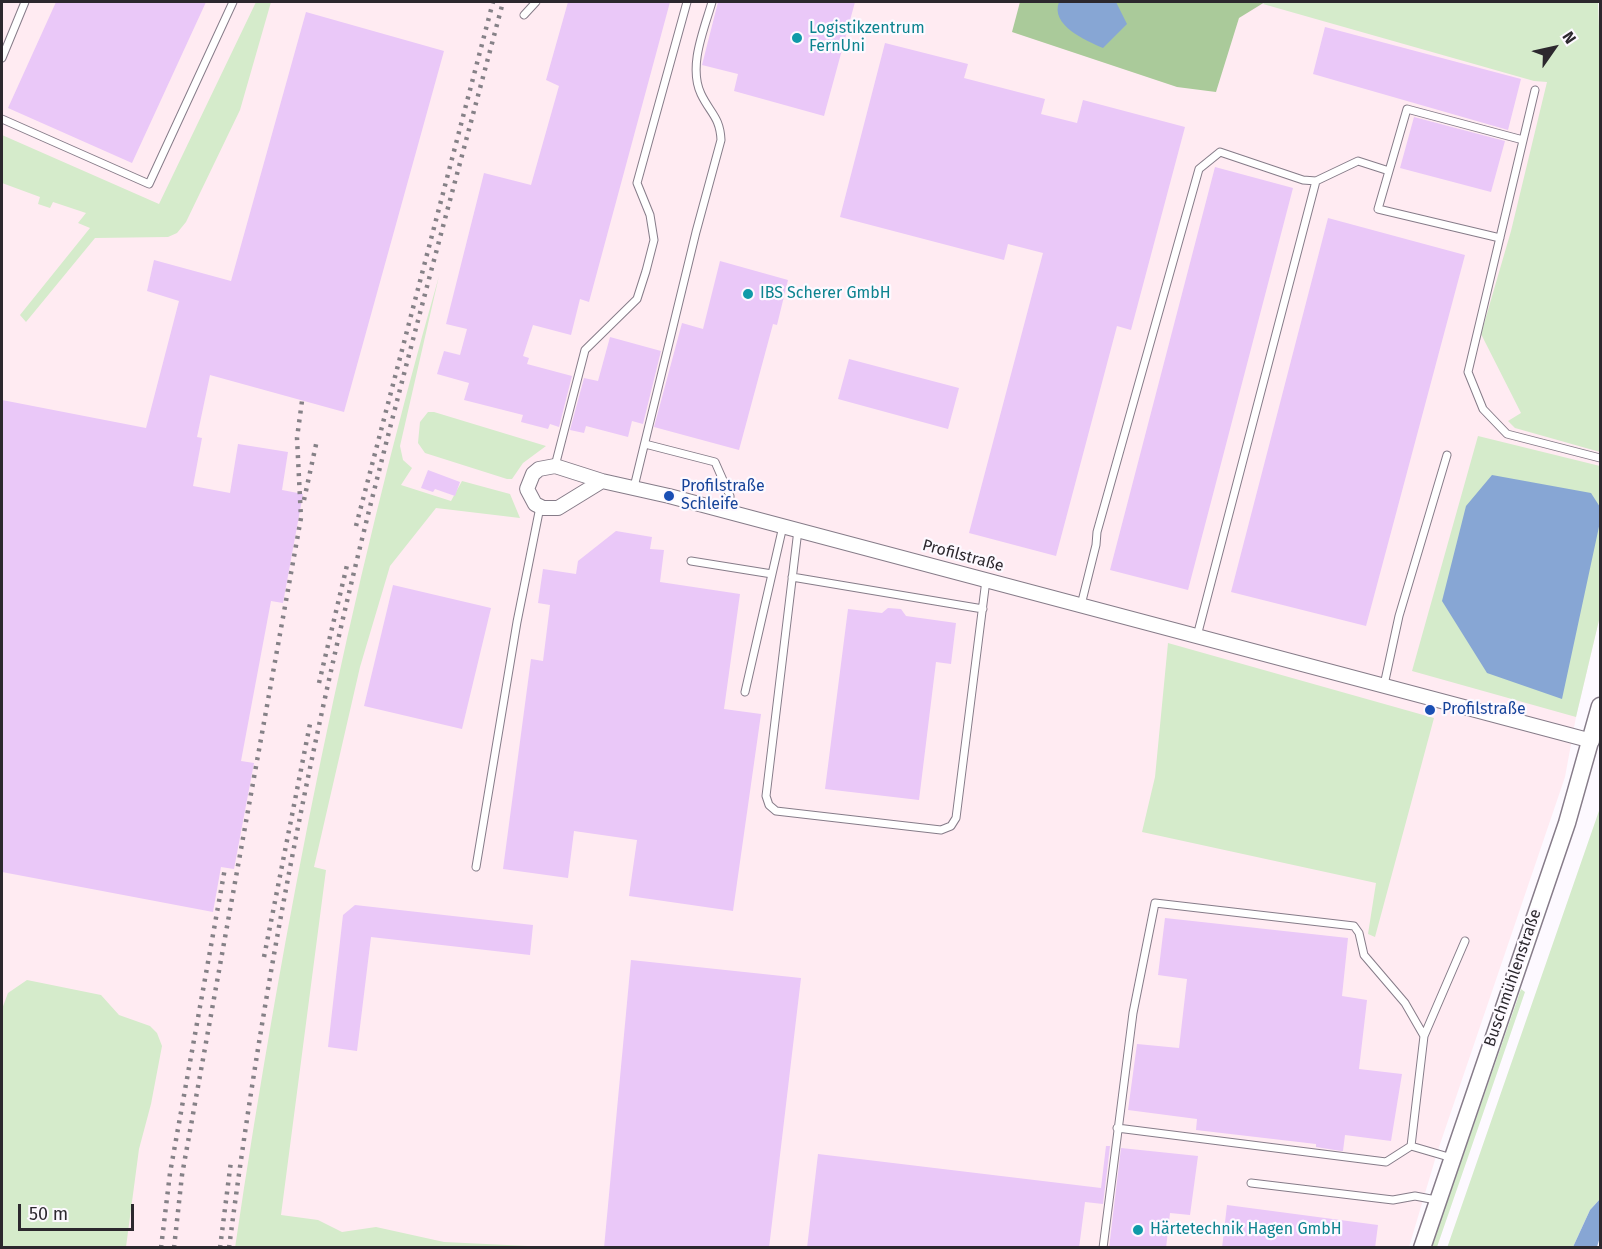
<!DOCTYPE html>
<html>
<head>
<meta charset="utf-8">
<style>
  body { margin:0 }
  #map { position:relative; width:1602px; height:1249px; overflow:hidden; background:#fdf9ff; font-family:"Fira Sans",sans-serif }
  canvas { display:block }
  .frame { position:absolute; inset:0; border:3px solid #2c282e; pointer-events:none }
  .north { position:absolute; left:1524px; top:18px; width:60px; height:60px; -webkit-text-stroke:4px #fdf9ff; paint-order:stroke; rotate:56deg; font-size:16px; font-weight:700; line-height:24px; text-align:center; color:#2c282e }
  .north::after { content:''; display:block; margin:auto; width:21px; height:27px; background:#2c282e; clip-path:polygon(50% 0,100% 100%,50% 72%,0 100%) }
  .scale { position:absolute; left:18px; top:1204px; width:116px; height:27px; box-sizing:border-box; border:3px solid #2c282e; border-top:0; padding-left:8px; font-size:18px; line-height:21px; white-space:nowrap; color:#2c282e; -webkit-text-stroke:4px #fdf9ff; paint-order:stroke }
</style>
</head>
<body>
<div id="map">
<canvas width="1602" height="1249"></canvas>
<div class="frame"></div>
<div class="north">N</div>
<div class="scale">50 m</div>
</div>
<script>
const ctx = document.querySelector('canvas').getContext('2d');
ctx.lineJoin = 'round';
function fillPath(path, color) { ctx.fillStyle = color; ctx.fill(path, 'evenodd'); }
function stroke(path, color, width, dash) { ctx.strokeStyle = color; ctx.lineWidth = width; ctx.lineCap = dash ? 'butt' : 'round'; ctx.setLineDash(dash || []); ctx.stroke(path); }
function drawText(font, color, halo, rows, align = 'center') {
  ctx.font = font + ' "Fira Sans",sans-serif'; ctx.lineWidth = 4.5; ctx.setLineDash([]); ctx.textBaseline = 'middle'; ctx.strokeStyle = halo; ctx.fillStyle = color; for (const [text, x, y, turn = 0] of rows) {
    ctx.save(); ctx.translate(x, y); ctx.rotate((+turn || 0) * Math.PI / 180); ctx.textAlign = isNaN(turn) ? turn : align; if (halo) ctx.strokeText(text, 0, 0); ctx.fillText(text, 0, 0); ctx.restore();
  }
}
fillPath(new Path2D(`
  M2,2H1598L1600,52V616L1576,717L1565,777L1437,1153L1409,1247H2Z`), '#ffebf2');
fillPath(new Path2D(`
  M256,2H271L240,110L186,222L177,233L168,237L95,238L26,322L20,315L90,228L78,223L86,213L53,202L50,208L38,204L40,197L2,183V135L159,204Z
  M1265,2H1598L1600,52V452L1515,428L1508,421L1521,413L1481,334L1511,231L1547,82L1534,81L1263,4Z
  M439,276L400,446L403,460L412,468L401,485L451,501L462,481L510,494L520,518L436,508L390,566L360,667L314,867L326,870L281,1215L318,1220L342,1232L376,1227L444,1242L549,1247L235,1248C284,919 348,595 439,276Z
  M428,412H434L546,446L523,463L512,479H507L425,453L418,443L420,422Z
  M1478,436L1600,466V616L1576,717L1412,671Z
  M1168,643L1434,718L1375,937L1368,934L1376,883L1142,832L1155,777Z
  M1600,808V1199L1590,1210L1573,1247L1447,1248Z
  M27,980L101,995L119,1015L150,1026L157,1033L162,1046L151,1104L139,1149L126,1247H2V1009L8,993Z
  M1521,989L1525,992L1437,1247L1431,1248Z`), '#d5ebcb');
fillPath(new Path2D(`
  M1020,2H1265L1239,18L1216,92L1177,87L1012,32Z`), '#aaca9a');
fillPath(new Path2D(`
  M1059,2H1116L1127,24L1103,48C1085,40 1050,25 1059,2Z
  M1492,475L1591,493L1600,507V522L1562,699L1487,673L1442,601L1466,506Z
  M1600,1199V1237L1597,1247H1573L1590,1210Z`), '#87a6d4');
fillPath(new Path2D(`
  M56,2H206L132,163L8,108Z
  M568,2H670L589,302L580,299L571,335L533,325L523,356L529,358L527,364L572,376L559,427L550,424L548,429L521,422L523,415L464,400L469,383L437,374L444,351L460,355L467,329L446,324L484,173L531,185L559,86L546,80Z
  M718,2H855L824,116L734,91L738,74L702,65Z
  M306,12L444,51L344,412L210,375L197,437L202,438L193,486L230,493L238,444L288,452L282,490L303,494L283,603L271,601L241,761L254,763L234,869L221,867L213,912L2,872V400L146,428L179,301L147,291L154,260L231,281Z
  M1325,27L1521,79L1508,130L1313,74Z
  M885,43L968,64L964,78L1045,99L1041,114L1077,123L1083,100L1185,127L1131,330L1117,326L1056,556L969,533L1043,253L1008,244L1004,260L840,217Z
  M1414,117L1505,141L1491,192L1400,168Z
  M1215,167L1293,188L1188,590L1110,570Z
  M1328,218L1465,255L1366,626L1231,592Z
  M720,261L788,280L777,325L773,324L739,450L654,427L682,323L703,329Z
  M610,337L661,351L643,424L632,421L628,437L586,426L584,433L570,430L584,378L598,381Z
  M849,359L959,388L948,429L838,399Z
  M428,470L460,482L455,496L435,489L433,492L421,488Z
  M616,531L652,537L650,549L664,550L660,582L740,594L724,709L761,714L733,911L629,896L637,840L574,831L568,878L503,869L531,659L543,661L550,605L538,603L543,569L576,574L578,561Z
  M393,585L491,608L462,729L364,706Z
  M888,608L901,609L906,616L956,623L951,664L936,662L919,800L825,789L848,609L882,613Z
  M355,905L533,925L530,955L371,937L357,1051L328,1047L343,915Z
  M1165,918L1348,938L1342,996L1367,1000L1359,1069L1402,1074L1391,1141L1345,1135L1343,1151H1341L1316,1147V1144L1196,1130L1197,1119L1128,1110L1137,1044L1179,1048L1187,979L1158,975Z
  M631,960L801,978L769,1248H604Z
  M1106,1146H1110L1103,1204L1085,1202L1079,1248H807L818,1154L1101,1188Z
  M1121,1148L1198,1156L1190,1215L1170,1213L1166,1248H1109Z
  M1227,1205L1378,1225L1375,1248H1222Z`), '#eac8f8');
const service = new Path2D(`
  M524,15L536,2
  M2,58L25,2
  M1535,90L1468,372L1483,409L1507,434L1600,458
  M2,119L149,184L233,2
  M1500,238L1378,209L1407,109L1523,140
  M645,444L715,462L730,496V512
  M555,466L585,350L637,299L646,271L654,240L650,215L637,183L687,2
  M634,487L696,232L721,140C720,117 710,113 701,94C688,66 704,30 712,2
  M798,530L766,796L769,805L776,811L941,830L951,826L956,818L986,580
  M691,561L772,574
  M792,577L983,609
  M1081,605L1096,545L1097,532L1199,169L1220,152L1303,180L1316,181L1358,161L1389,171
  M1197,636L1316,181
  M1384,685L1399,616L1447,455
  M745,692L783,526
  M476,867L517,622L540,507
  M1117,1128L1386,1162L1411,1146
  M1452,1158L1411,1146L1424,1036L1465,941
  M1251,1183L1393,1200L1415,1196L1436,1200
  M1103,1248L1133,1013L1155,903L1354,926L1359,933L1364,955L1405,1003L1424,1036`);
const minor = new Path2D(`
  M602,481L558,508H543L535,504L527,489L533,474L539,469L555,466L602,481L669,496L1592,741`);
const tertiary = new Path2D(`
  M1422,1248L1567,823L1600,706`);
stroke(service, '#867c89', 9);
stroke(minor, '#867c89', 16);
stroke(tertiary, '#867c89', 19);
stroke(service, '#fff', 7);
stroke(minor, '#fff', 14);
stroke(tertiary, '#fff', 16);
stroke(new Path2D(`
  M304,500L317,440
  M356,526L493,2
  M319,683L348,561
  M264,957L310,724
  M161,1248L170,1173L225,868
  M174,1248L182,1175L301,518L297,438L302,401
  M220,1248L231,1161
  M229,1248C260,1008 305,770 363,535C407,357 456,179 503,2`), '#858187', 4.5, [3, 6]);
for (const [x, y, r, color] of [
  [797,38,6,"#0f9aa8"],
  [748,294,6,"#0f9aa8"],
  [669,496,6,"#1a4fb4"],
  [1430,710,6,"#1a4fb4"],
  [1138,1230,6,"#0f9aa8"]
]) { const dot = new Path2D(); dot.arc(x, y, r, 0, 2 * Math.PI); ctx.fillStyle = color; ctx.fill(dot); stroke(dot, '#fdf9ff', 2); }
drawText('16px', '#0d838f', '#fdf9ff', [
  ["Logistikzentrum",809,29],
  ["FernUni",809,47],
  ["IBS Scherer GmbH",760,294],
  ["Härtetechnik Hagen GmbH",1150,1230]
], 'left');
drawText('16px', '#164399', '#fdf9ff', [
  ["Profilstraße",681,487],
  ["Schleife",681,505],
  ["Profilstraße",1442,710]
], 'left');
drawText('16px', '#2c282e', '#fdf9ff', [
  ["Profilstraße",963,556,15],
  ["Buschmühlenstraße",1513,978,-71]
]);
</script>
</body>
</html>
